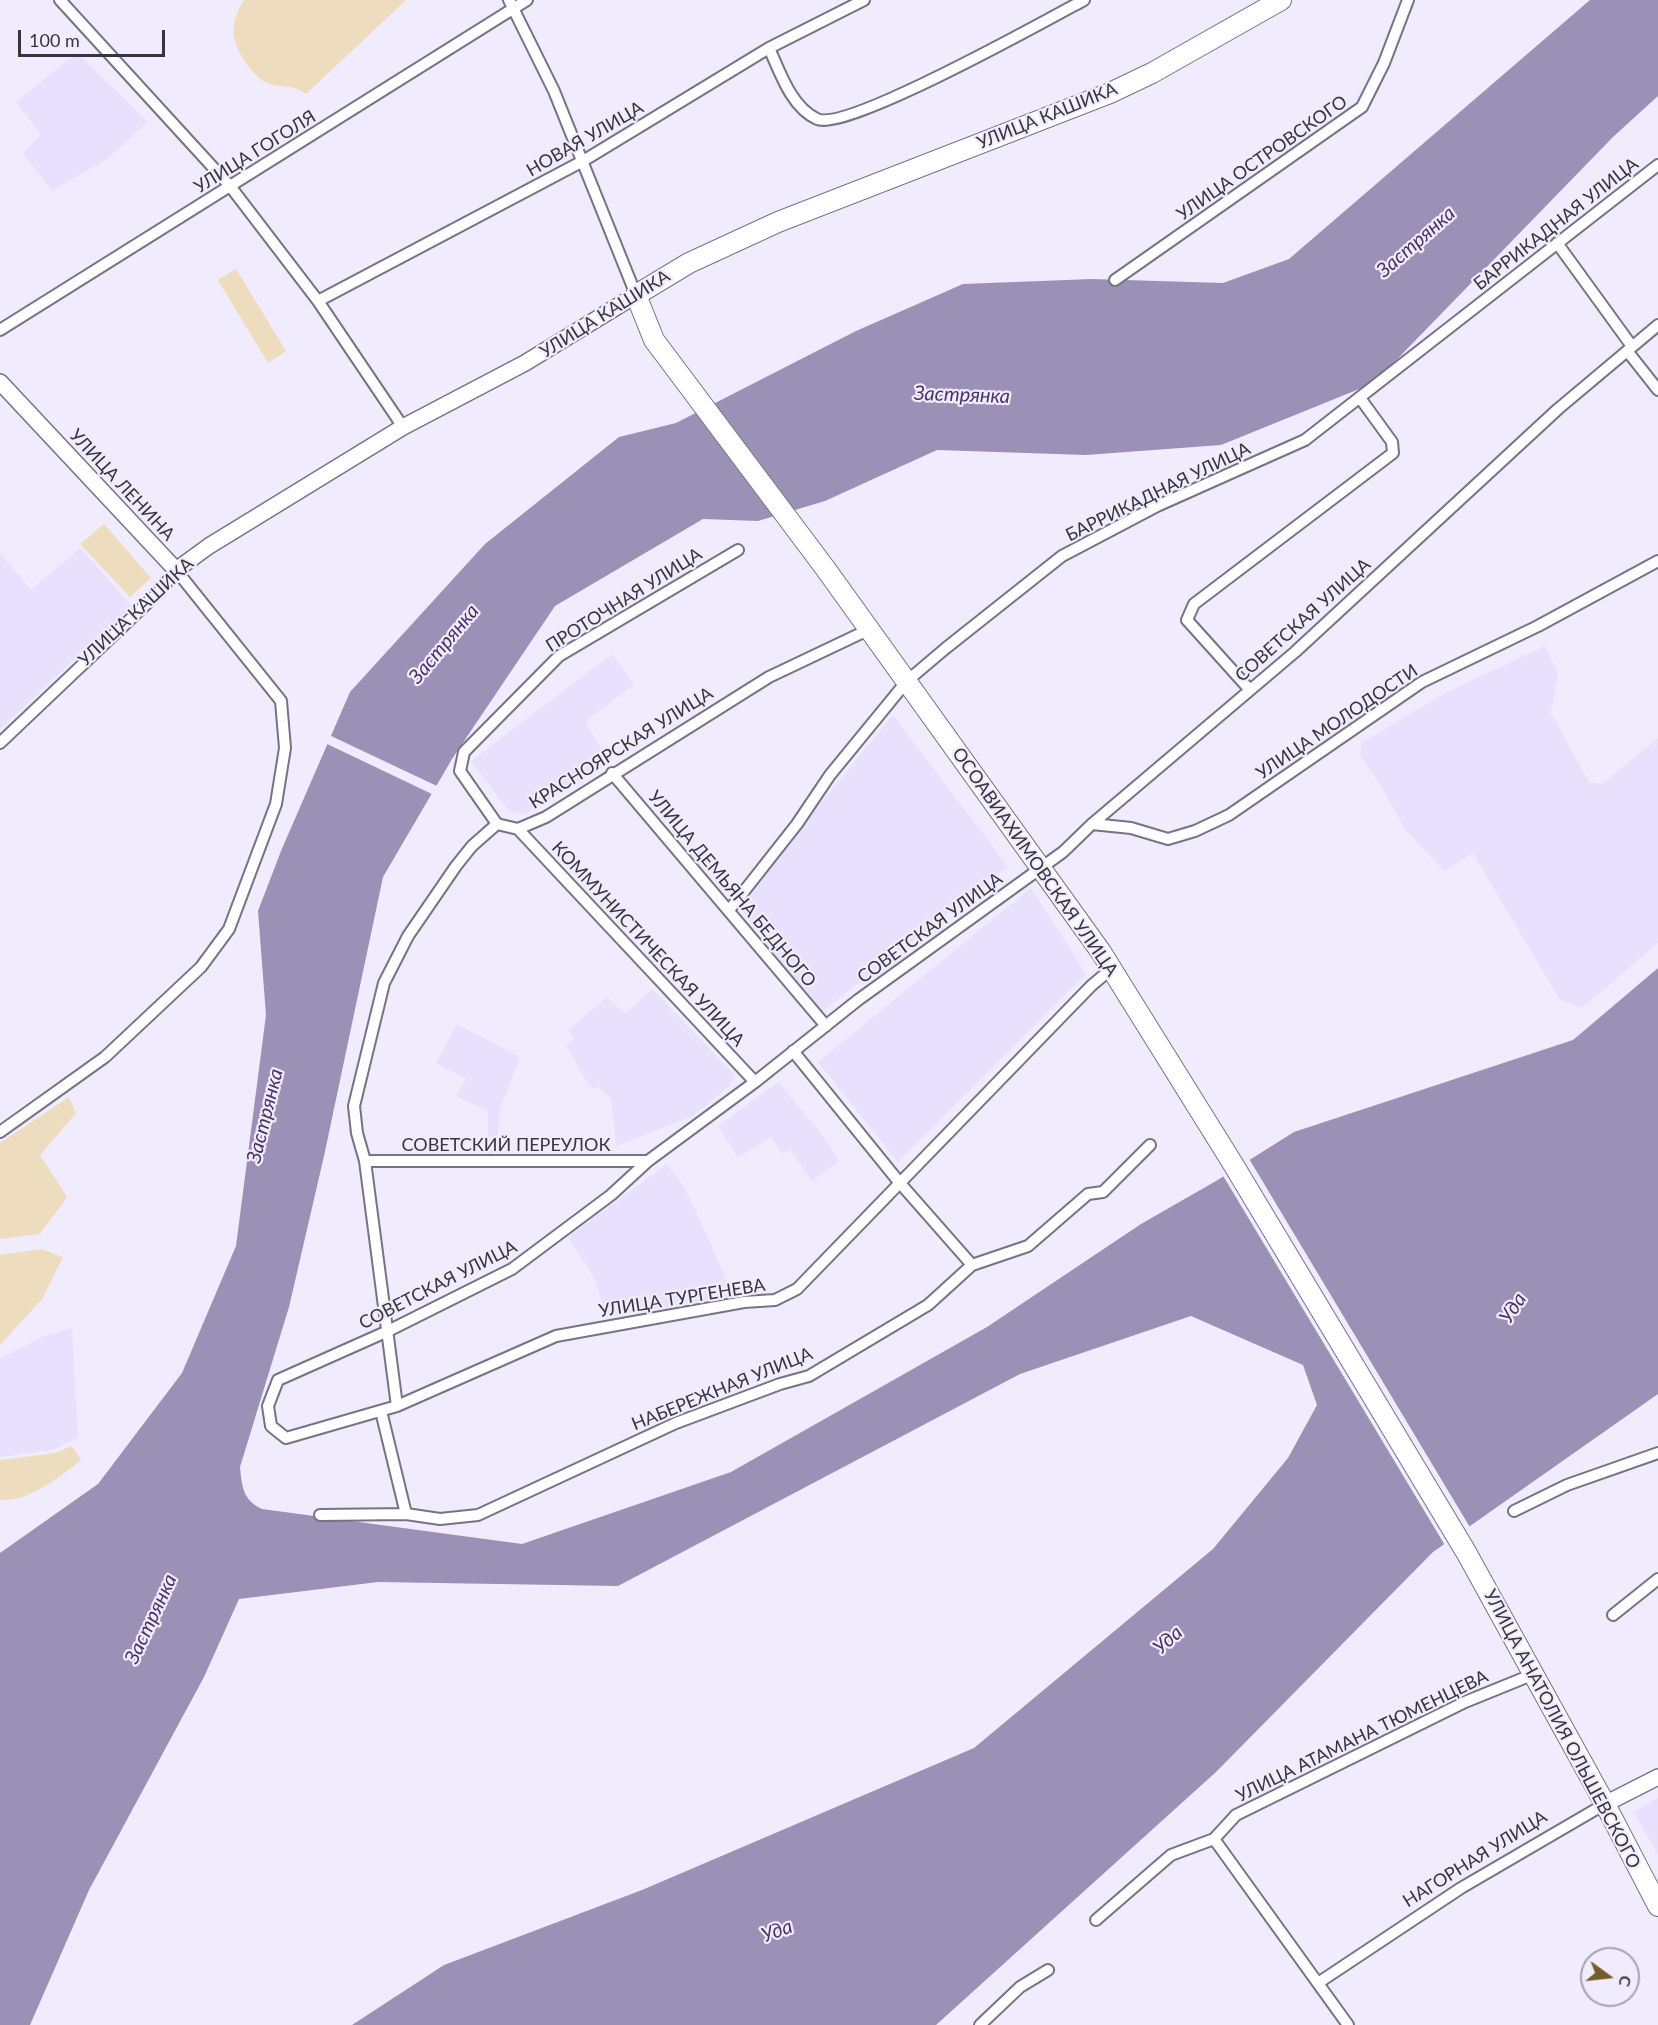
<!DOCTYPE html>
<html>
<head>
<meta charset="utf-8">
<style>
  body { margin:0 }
  #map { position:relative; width:1658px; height:2025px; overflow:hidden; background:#f0ebfd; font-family:Lato,sans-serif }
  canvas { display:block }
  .north { position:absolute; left:1580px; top:1947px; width:60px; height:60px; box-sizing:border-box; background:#f0ebfd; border:2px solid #a6a2b1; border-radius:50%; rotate:105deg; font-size:16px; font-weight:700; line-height:24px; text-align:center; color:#38353e }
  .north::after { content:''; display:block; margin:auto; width:21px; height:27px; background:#745b2c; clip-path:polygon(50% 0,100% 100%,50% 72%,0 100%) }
  .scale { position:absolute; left:18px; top:30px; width:147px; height:27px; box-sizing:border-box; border:3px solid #38353e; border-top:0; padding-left:8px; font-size:18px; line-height:21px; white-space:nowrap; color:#38353e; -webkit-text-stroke:4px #f0ebfd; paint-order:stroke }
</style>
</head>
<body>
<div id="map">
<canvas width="1658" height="2025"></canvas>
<div class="north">С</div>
<div class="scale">100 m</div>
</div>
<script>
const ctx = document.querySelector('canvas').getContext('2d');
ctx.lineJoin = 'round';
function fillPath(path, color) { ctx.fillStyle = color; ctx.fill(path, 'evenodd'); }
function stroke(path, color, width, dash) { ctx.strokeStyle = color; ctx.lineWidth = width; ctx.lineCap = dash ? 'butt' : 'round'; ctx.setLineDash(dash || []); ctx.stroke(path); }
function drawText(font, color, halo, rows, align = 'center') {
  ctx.font = font + ' Lato,sans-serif'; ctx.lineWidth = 4.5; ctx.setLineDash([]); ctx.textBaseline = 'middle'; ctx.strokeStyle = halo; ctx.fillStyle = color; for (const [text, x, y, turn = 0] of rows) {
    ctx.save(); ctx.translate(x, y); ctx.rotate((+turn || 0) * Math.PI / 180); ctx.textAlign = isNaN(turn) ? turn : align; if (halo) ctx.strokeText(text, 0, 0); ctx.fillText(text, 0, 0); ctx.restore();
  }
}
fillPath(new Path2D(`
  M77,53L148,122L107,159L52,191L23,153L41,134L16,102Z
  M80,548L132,606L0,729V553L31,590Z
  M1545,646L1558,674L1551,713L1589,782L1602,784L1658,738V943L1582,1008L1560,1000L1473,853L1444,871L1405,829L1378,781L1360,756L1361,743L1449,691Z
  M612,654L634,684L585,722L610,762L524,815L509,811L471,761Z
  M893,715L1008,867L820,1013L738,905Z
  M1031,888L1086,974L898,1162L818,1062Z
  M652,989L735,1075L729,1086L693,1116L616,1146L611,1099L597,1086L593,1089L584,1077L566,1045L575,1039L568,1030L607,997L625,1014Z
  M457,1024L520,1057L500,1109L496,1153L487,1155L488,1111L456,1096L466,1079L436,1063Z
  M778,1082L821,1133L839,1161L812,1181L790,1150L782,1154L771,1137L738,1158L718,1126Z
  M667,1164L686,1190L724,1274L730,1296L607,1317L593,1276L568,1237Z
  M72,1328L78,1437L53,1450L0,1457V1359L42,1337Z
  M1658,1798V1855L1634,1812Z`), '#e8e1fe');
fillPath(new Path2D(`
  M244,0H406L306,94C293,83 282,89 267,83C260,80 255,74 250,68C232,44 227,28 244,0Z
  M236,269L286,351L268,363L218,280Z
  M104,524L151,578L130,597L80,544Z
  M69,1097L76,1113L40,1155L67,1197L40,1234L0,1239V1143Z
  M41,1249L63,1257L42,1299L0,1345V1255Z
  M72,1446L81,1460C60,1477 28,1502 0,1500V1460L55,1453Z`), '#eedcbe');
fillPath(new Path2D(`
  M1590,0H1658V96L1613,137L1374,383L1221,445L1086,455L937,450L825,501L758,521L703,519L555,606L452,759L383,877L324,1156L289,1307L240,1467C242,1487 243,1500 262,1509L522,1544L731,1472L987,1327L1141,1224L1216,1181L1294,1132L1573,1040L1658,968V1394L1433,1552L1216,1772L936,2025H352L444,1965L642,1890L974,1748L1213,1549L1288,1458L1317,1405L1303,1365L1191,1316L1020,1374L618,1586L378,1582L239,1599L204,1677L89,1890L30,2025H0V1553L98,1484L182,1373L236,1246L266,1015L258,911L281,851L350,692L485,544L619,437L676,423L856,331L963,284L1092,279L1223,283L1289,259Z`), '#9b91b6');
fillPath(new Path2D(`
  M329,735L439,787L434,795L325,743Z
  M1248,1157L1471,1529L1446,1547L1222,1174Z`), '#f0ebfd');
const street = new Path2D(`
  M60,0L230,186L318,301L403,427
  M509,0L554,91L636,295
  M769,48C780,72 791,107 817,119C846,132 1047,20 1084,0
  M1557,243L1631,345
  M1115,280L1362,107L1384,63L1408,0
  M318,301L583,161L769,48L864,0
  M0,330L527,0
  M1628,352L1658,390
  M1250,690L1187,620L1194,604L1393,453L1392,442L1360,398
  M0,743L159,592L176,570L281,701L285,748L276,804L229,929L201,967L105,1057L0,1132
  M612,773L826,1026
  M497,824L460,771L464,752L559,656L738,550
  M1092,824L1131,828L1168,839L1195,831L1229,815L1422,682L1538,626L1658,561
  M518,829L755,1082
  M730,909L797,824L830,775L907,681L946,648L1062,556L1157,506L1305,440L1658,165
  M1111,969L1091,986L797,1289L775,1300L744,1302L556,1336L397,1406L286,1438L271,1426L268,1406L278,1380L388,1331L512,1269L611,1195L648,1161L755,1082L858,1000L1063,852L1092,824L1295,652L1558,409L1658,325
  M793,1051L899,1182L972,1265
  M365,1161H648
  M397,1406L365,1161L357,1133L354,1106L384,983L408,936L456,866L472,846L497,824L518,829L546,817L769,677L870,629
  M381,1411L406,1514
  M1514,1511L1567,1485L1658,1453
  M320,1515L406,1514L440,1519L478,1515L676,1423L780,1384L809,1376L928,1305L972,1265L1028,1246L1088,1194L1103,1192L1150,1145
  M1613,1615L1658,1579
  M1214,1839L1348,2025
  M1096,1920L1171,1855L1214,1839L1236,1815L1465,1702L1534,1674
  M1318,1983L1461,1888L1605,1804
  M980,2025L1020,1987L1048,1970`);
const secondary = new Path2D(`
  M0,382L176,570L209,546L403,427L525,363L636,295
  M1605,1804L1658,1777`);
const highway = new Path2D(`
  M1281,0L1152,73L1110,93L778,222L689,263L636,295L654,340L825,568L1101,952L1233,1164L1466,1552L1605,1804L1658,1906`);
stroke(street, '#777285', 14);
stroke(secondary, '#777285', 18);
stroke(highway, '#777285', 22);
stroke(street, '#fff', 10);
stroke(secondary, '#fff', 15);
stroke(highway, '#fff', 20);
drawText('18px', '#38353e', '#f0ebfd', [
  ["УЛИЦА КАШИКА",1047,116,-22],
  ["НОВАЯ УЛИЦА",585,139,-30],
  ["УЛИЦА ГОГОЛЯ",255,152,-32],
  ["УЛИЦА ОСТРОВСКОГО",1262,158,-35],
  ["БАРРИКАДНАЯ УЛИЦА",1556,224,-38],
  ["УЛИЦА КАШИКА",605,314,-32],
  ["УЛИЦА ЛЕНИНА",122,485,47],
  ["БАРРИКАДНАЯ УЛИЦА",1158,492,-26],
  ["ПРОТОЧНАЯ УЛИЦА",624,600,-32],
  ["УЛИЦА КАШИКА",136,612,-43],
  ["СОВЕТСКАЯ УЛИЦА",1303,620,-42],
  ["УЛИЦА МОЛОДОСТИ",1337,722,-34],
  ["КРАСНОЯРСКАЯ УЛИЦА",621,748,-32],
  ["ОСОАВИАХИМОВСКАЯ УЛИЦА",1035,862,55],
  ["УЛИЦА ДЕМЬЯНА БЕДНОГО",732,889,50],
  ["СОВЕТСКАЯ УЛИЦА",930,928,-36],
  ["КОММУНИСТИЧЕСКАЯ УЛИЦА",648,944,47],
  ["СОВЕТСКИЙ ПЕРЕУЛОК",506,1145],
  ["СОВЕТСКАЯ УЛИЦА",438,1285,-27],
  ["УЛИЦА ТУРГЕНЕВА",682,1298,-9],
  ["НАБЕРЕЖНАЯ УЛИЦА",722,1389,-22],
  ["УЛИЦА АНАТОЛИЯ ОЛЬШЕВСКОГО",1562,1729,62],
  ["УЛИЦА АТАМАНА ТЮМЕНЦЕВА",1362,1736,-26],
  ["НАГОРНАЯ УЛИЦА",1475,1859,-32]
]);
drawText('italic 20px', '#463567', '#f0ebfd', [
  ["Застрянка",1416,242,-41],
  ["Застрянка",962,395,2],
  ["Застрянка",444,644,-50],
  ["Застрянка",265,1116,-76],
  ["Уда",1513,1308,-57],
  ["Застрянка",151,1619,-65],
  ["Уда",1168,1640,-42],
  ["Уда",777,1931,-20]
]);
</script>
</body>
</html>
